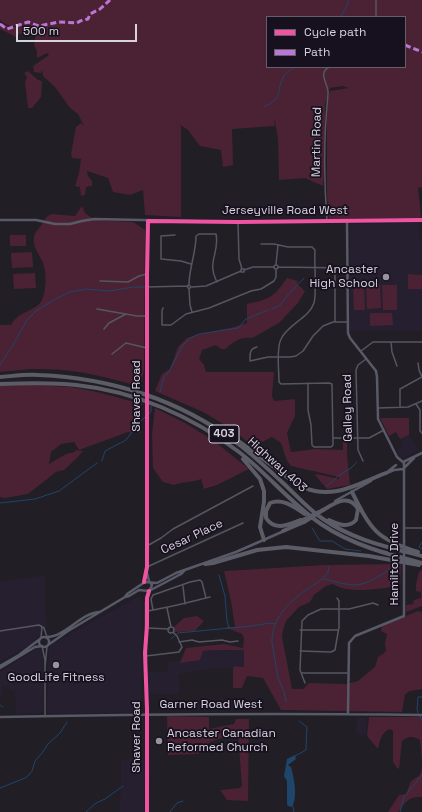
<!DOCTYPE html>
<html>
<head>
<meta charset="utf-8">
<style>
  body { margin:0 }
  #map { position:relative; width:422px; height:812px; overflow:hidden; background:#211e26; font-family:"Space Grotesk",sans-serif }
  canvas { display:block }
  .legend { position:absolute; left:266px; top:16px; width:140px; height:52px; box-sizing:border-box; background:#17111f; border:1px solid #645f6b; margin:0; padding:5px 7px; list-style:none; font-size:12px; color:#d7d3dd }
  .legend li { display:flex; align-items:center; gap:8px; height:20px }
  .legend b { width:20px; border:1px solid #645f6b }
  .scale { position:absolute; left:16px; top:24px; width:121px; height:18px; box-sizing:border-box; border:2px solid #d7d3dd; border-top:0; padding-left:5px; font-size:12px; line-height:14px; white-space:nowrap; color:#d7d3dd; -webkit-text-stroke:3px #17111f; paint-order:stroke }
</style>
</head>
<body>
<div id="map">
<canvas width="422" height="812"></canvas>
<ul class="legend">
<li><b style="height:5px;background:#f153a3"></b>Cycle path</li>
<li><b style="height:5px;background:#ba77d6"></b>Path</li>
</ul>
<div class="scale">500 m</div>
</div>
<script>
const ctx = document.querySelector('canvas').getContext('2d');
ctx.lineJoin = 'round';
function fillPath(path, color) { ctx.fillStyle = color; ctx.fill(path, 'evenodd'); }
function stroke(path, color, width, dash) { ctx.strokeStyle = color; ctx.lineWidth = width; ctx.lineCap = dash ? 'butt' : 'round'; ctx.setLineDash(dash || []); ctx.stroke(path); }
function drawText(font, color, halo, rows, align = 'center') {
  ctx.font = font + ' "Space Grotesk",sans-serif'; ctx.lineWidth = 3.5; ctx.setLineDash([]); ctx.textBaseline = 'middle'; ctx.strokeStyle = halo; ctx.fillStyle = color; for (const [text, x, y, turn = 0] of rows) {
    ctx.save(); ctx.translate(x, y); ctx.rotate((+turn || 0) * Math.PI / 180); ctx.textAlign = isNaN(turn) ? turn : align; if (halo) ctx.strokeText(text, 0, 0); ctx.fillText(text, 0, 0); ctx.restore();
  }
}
fillPath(new Path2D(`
  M419,223L420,241H422V331H350V224Z
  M409,435L419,450L401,459L396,450L403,446L400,439Z
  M45,575V610L47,627L33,643L0,662V582Z
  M139,596L142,597L141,712L50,714L47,712L49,649L53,644Z
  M38,648L42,651L43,657V711L40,713L16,714L15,690L10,691L9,685L2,686L3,694L0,695V672Z
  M212,649L229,651L244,650V667L235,666L233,668L208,669L179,674V694H149L148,672L168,671V662L182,660L181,663L202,651Z
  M357,718H366V734L357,735L355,726L357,725Z
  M121,760H145L144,812H120Z`), '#261f30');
fillPath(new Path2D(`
  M0,0H422V188L418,187L421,218L329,219L327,194V101L330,91L349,88L343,86L330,88L325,104V160L323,186L305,178L279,180L278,139L275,121L274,118L275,126L232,129L233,165L223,167L221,150L200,146L188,130L180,125L181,127V217L145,215L143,190L130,195L113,192L108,178L87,171L88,176L92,181V186L86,187L85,195L81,196L80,187L75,186L79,173L81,159L72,158L71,154L76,127L81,123L84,126L78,114L70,108L55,87L43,76L42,70L41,73L34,72L33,66L49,55L47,53L37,58V51L34,45L36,32L19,34L16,37L0,29V22C6,27 13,29 20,25C12,27 6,26 0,20ZM267,17H405V67H267Z
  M28,71L38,80L42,81L41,97L32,108H28L25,82L27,77L24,73Z
  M82,206L85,213L95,220L133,222L145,230L144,369L141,387C107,377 73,368 37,369C25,369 12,371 0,372V325H11C19,310 36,312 42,300C46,291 47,273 43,263C40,255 32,247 34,237C35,231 39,229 42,224C45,219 46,216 52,214L75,216Z
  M10,235H26V246H10Z
  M32,252L33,267L12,268L11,253Z
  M35,273L36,288L14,289L13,274Z
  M408,274L422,275V289H408Z
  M287,278L298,281L297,284L305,291L298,303L279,323L254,337C250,339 249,337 245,338C238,338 230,345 225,349H221L216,345L202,350L199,359L204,365L206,372H274L272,396L274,401L295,399V416L287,433L291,452L316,449L343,450V440H347V455L350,485L327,489L315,475L317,474L339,479V477L291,466L287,461L281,443L272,437L253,447L235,431L203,412L155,391L162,374L170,369L178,347L187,338L197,335L234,327L247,323V304C270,299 273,298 287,278Z
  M366,284H380L381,308L367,309Z
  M382,285H397V310H383Z
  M353,286H364L365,310H354Z
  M370,313H392L393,325L370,326Z
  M31,385L71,387L97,392L142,404L141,433L128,432L79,450L74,442L61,444L51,452L49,464L66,454L75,452V450L83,451L77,458L64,470L56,472L28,494L5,498L0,497V386Z
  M155,408L185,423L214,441L249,469L217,485L204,489L201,479C192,483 183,481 174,485L163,482L153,468L152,434Z
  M380,418H409V435L400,439L396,432L389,436Z
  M401,564L400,586C382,588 349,595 333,584L326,586L314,595L310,602L299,607L286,621L283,630L282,637L292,689H303L309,683L346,684L358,681L375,667L378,657L384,653L386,650L385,643L387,634L381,631L382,626L418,611L422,612V689L410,691L405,694L402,712L281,710L280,708L263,678L247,676L242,688H233V668L235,666L244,667V650C230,651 216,649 203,651L200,660L180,663L186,648L224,644L243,648L244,638L242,634L225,627H235L231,601L224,571L324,565Z
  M422,570V606L406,612V605L413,604L414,600L421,598V592L416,591V584L419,572Z
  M197,616L204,621L195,631L175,632L174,627L184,618Z
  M167,716L209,717V729L234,724L236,719H249L248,801L227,800L220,790L240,788L242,786L238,735L235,733L210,742L198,754L168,755Z
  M369,717H422V764L420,740C413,736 408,736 402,741L399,769L397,768L393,762V731L390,729C381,732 380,741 378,749L367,736Z
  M422,768V797C408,796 406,802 398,812H388L399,795L406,794L411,781L420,775Z`), '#4a2233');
fillPath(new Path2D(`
  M295,755L296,759L288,765L291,767C294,778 298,797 292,807L288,806L287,804V781L284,776L287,759Z`), '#20456a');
stroke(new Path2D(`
  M340,17L345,10L349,0
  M264,107C286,96 274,93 284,76C286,72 291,70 294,67
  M272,309L280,305L286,297L304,278
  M0,365L13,345L27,320L36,311L59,297L70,292L86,289L110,291L133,287H146
  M160,392L164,377L168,373L183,345L190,338L199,334L238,328L246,319L268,310
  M148,414L151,412V406
  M140,422L145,417
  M102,461L105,451L126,440L138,424
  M327,486L338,476L351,468L357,462
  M0,503L35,499L59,491L97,463
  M312,528L320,541H332L345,549L361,551
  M422,542L419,547L422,549
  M219,575L225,596L227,621L229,628
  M324,579C331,580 349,586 355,585C367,585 385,573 395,566
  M177,634L178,633L251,626L270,623L275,624
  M171,639L175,635
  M286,702L284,692L278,678L272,643C271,620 288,602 306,590C314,584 329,578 329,567
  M0,705L3,707
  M418,713L417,709L418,697H422
  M420,716L422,721
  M295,756L306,750L307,727L299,721
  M0,788L25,778L29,775L32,771L35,761L42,753L48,744L60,733L67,722
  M293,806L294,812
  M86,812L96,803L105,799L123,786
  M170,812L177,803L183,801
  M400,812L404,797L422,775`), '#20456a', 1);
stroke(new Path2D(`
  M376,0V17
  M327,221C324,182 324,133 328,94C329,84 317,74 329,67
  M238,222L239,259L242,269
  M175,235L161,236V259L181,261L191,264
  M261,244H274L288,247H312L315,250C314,263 317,292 314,303C309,318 288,324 281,339C276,349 279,370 279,382L281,384L329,383L332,384L333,445L331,447H314L312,445L311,425L308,410V383
  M276,264L278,245
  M274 267a2 2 0 1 1 4 0a2 2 0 1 1-4 0Z
  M278,267L347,268
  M335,268V322
  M241,269H244V272H241Z
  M244,270L253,267H274
  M100,281L128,282L139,276L147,274
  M189,285L187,286L189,289L191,287L189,285C189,268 196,253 196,236L199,234H216C220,254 206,261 217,282
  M147,287L187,286
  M192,287L206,286L241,271
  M189,289L190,305L192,312
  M163,308L162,311V325H171L186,314L209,308L251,291L261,289L274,281L276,277V269
  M97,309L137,316H147
  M104,329L109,323L126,314
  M391,342L392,352L397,366
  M257,347C249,349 250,354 250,361L268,357H290L296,356L303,351L313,336L323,326L333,322H348
  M361,351L373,342H422
  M112,354L126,343L147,348
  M418,363L419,370L422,377
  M416,404L420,410V431L422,433
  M400,406V389L422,377
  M378,408L408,407L422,401
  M334,438H369L384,430
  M363,461L358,450L356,370L358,365L366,359
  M404,528H422
  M147,546L161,538L173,529L253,486
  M147,567L243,523
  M183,586L185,604
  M206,598L210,597
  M167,608L171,627
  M147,611C167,608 186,603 206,598L202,582L200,580L190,582L153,595L151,599L153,610
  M168 630a3 3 0 1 1 6 0a3 3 0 1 1-6 0Z
  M147,628L169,629
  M300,630H338
  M0,631L39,625L44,628L47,637
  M41,638L42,627
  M179,642L192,640L199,642L222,640L230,642L238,641
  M42,646L45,660V716
  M300,651L331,652L335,650L339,627V601L337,598
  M146,656L179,652L182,647L177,636L173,632
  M45,667L47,646
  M301,673H347
  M305,683L300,670L302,621L308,615L321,609H349L373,603L378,605`), '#565662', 1.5);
stroke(new Path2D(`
  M0,220H36L55,224H70L82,221L94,219L238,222L422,220
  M347,221L348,333L350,338L376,371L377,377L378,419L397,457L404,463V467
  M147,388L148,221
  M403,462L422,453
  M404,468V541
  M386,473L396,465
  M387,473L394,470L403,469L414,458
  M335,501L371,481
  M147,573L149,581L152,585L150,590
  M144,582L147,567V410
  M125,597L127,594L145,582L157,583L176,573L236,552L284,531
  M146,602V627
  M39 642a5 5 0 1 1 10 0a5 5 0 1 1-10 0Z
  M47,637C65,637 81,613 99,612
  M48,645L68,631L125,597L129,596L139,590L149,591L181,574L184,571
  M145,662L146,660V651
  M0,666L19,655L40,639
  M0,668L35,647L42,646
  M348,713L349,643L355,636L404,616V570
  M0,717C141,714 281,713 422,715
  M147,812V709L145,653L147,625V598L149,591`), '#585a67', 2.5);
stroke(new Path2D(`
  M0,377C13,376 26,374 39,375C111,378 180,400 237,443C253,455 268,469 283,483C296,495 308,509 323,519C353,540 388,547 422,556
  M0,384C25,383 51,382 76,385C134,391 192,416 239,452C268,474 291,504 321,524C352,545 387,554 422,563
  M229,435C245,445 259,456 274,467C295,483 309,496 337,491C354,488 370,479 386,473
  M243,459L260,479L264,491V502L260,527L264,540
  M352,492C371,530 376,539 418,552
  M323,510C335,503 349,493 358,509L356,520C348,529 338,524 329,520
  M301,520C289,524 275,532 266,518V511L270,503C283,498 294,507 305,514
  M283,531L304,522
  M205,564L213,563L257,550L286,547L369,556L419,565`), '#5c5c67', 4);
stroke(new Path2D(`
  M147,388V410
  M301,520L319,511
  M404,541V570`), '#585a67', 2.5);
stroke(new Path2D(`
  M304,522L323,510`), '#5c5c67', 4);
stroke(new Path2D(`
  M0,24L7,29L28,22L39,26L59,22L77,23L80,21L88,19L90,14L100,9L110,0
  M405,45L422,52`), '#ba77d6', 3, [6, 3]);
stroke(new Path2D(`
  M144,582L147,567V274L148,221L238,222L422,220
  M147,812V709L145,653L147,625V598L149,591`), '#f153a3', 4);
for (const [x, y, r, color] of [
  [386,277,4,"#97949d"],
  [56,665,4,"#97949d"],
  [159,741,4,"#97949d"]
]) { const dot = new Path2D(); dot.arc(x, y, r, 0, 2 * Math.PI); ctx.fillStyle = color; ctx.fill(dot); stroke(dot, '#17111f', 1.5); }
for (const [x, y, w] of [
  [224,434,30]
]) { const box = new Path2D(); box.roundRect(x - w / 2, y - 9, w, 18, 3); ctx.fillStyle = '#17111f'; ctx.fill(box); stroke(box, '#d7d3dd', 1); }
drawText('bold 11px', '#d7d3dd', null, [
  ["403",224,434]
]);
drawText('12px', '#d7d3dd', '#17111f', [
  ["Martin Road",317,142,-89],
  ["Jerseyville Road West",285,211],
  ["Shaver Road",137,396,-90],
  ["Galley Road",348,408,-91],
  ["Highway 403",277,465,42],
  ["Cesar Place",192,537,-25],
  ["Hamilton Drive",395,564,-90],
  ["Garner Road West",211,705],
  ["Shaver Road",137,737,-90]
]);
drawText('12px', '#d7d3dd', '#17111f', [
  ["Ancaster",378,270],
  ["High School",378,284],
  ["GoodLife Fitness",56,678,"center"],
  ["Ancaster Canadian",167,734,"left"],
  ["Reformed Church",167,748,"left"]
], 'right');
</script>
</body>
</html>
